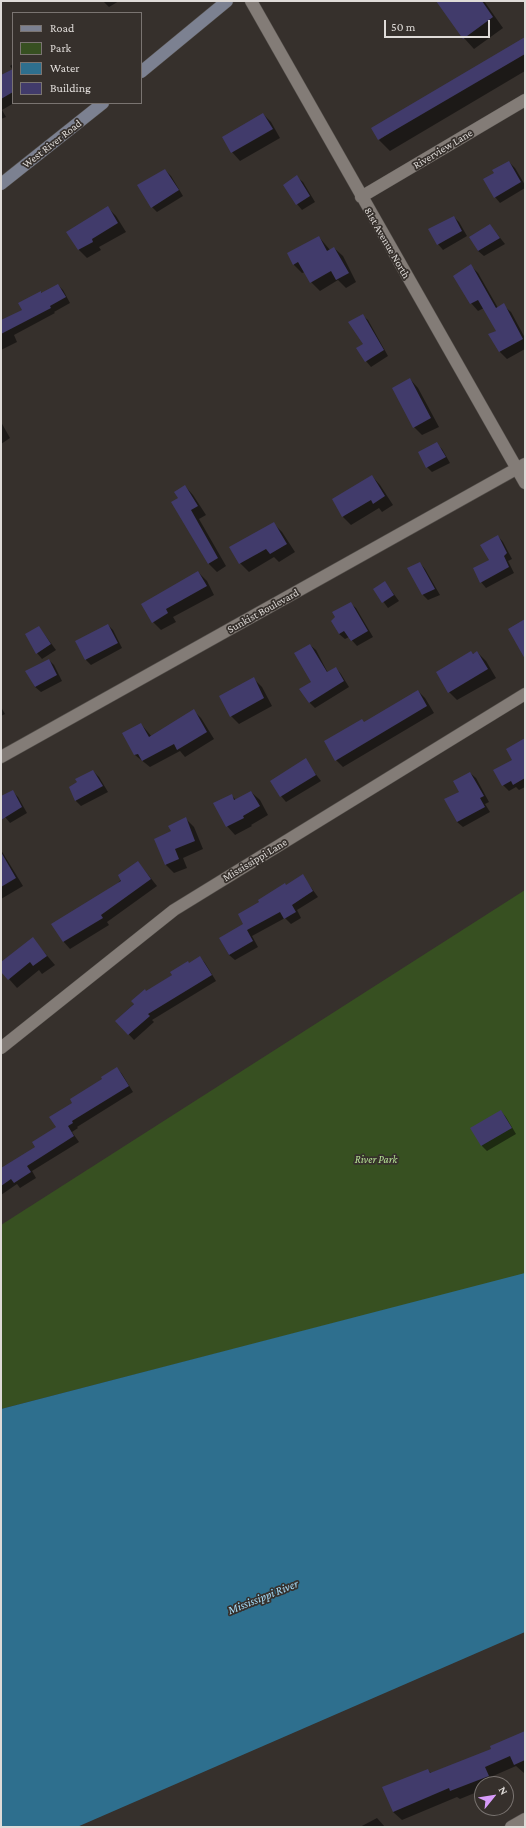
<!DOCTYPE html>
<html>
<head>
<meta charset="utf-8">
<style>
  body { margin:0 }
  #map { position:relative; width:526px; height:1828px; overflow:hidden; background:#36302c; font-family:"Crimson Pro",serif }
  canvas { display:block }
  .frame { position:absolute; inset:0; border:2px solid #dfdbd8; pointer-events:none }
  .legend { position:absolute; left:12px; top:12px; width:130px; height:92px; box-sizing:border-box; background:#36302c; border:1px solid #7a7471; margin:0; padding:5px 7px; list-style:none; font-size:12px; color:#dfdbd8 }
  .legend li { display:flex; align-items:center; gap:8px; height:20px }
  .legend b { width:20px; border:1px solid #7a7471 }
  .north { position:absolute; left:474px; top:1776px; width:40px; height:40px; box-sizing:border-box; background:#36302c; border:1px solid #7a7471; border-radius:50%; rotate:60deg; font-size:11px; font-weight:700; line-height:16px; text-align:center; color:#dfdbd8 }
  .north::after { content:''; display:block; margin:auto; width:14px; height:18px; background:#d79bf9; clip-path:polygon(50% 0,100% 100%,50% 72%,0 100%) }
  .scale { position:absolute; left:384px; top:20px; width:106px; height:18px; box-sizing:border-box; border:2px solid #dfdbd8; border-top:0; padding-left:5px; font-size:12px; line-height:14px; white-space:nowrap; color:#dfdbd8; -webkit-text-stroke:3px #36302c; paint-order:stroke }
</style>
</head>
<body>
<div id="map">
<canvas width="526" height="1828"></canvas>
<div class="frame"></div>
<ul class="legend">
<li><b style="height:5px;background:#7c8191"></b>Road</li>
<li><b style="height:11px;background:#375021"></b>Park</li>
<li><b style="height:11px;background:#2e6f8e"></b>Water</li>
<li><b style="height:11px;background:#413b6b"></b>Building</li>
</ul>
<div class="north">N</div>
<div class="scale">50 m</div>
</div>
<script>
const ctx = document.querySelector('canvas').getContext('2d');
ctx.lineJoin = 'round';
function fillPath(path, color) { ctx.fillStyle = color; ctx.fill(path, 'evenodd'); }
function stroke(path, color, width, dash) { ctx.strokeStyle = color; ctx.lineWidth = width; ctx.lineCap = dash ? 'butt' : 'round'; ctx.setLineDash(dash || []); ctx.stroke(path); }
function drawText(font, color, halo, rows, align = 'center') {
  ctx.font = font + ' "Crimson Pro",serif'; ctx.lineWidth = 3.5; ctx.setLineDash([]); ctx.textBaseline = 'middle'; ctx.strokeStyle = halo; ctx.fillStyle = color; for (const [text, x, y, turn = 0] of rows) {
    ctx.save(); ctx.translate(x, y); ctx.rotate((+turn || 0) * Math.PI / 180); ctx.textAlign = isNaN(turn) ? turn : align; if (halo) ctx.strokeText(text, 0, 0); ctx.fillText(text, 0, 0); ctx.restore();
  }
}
fillPath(new Path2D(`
  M525,890V1274L1,1409V1225Z`), '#375021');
fillPath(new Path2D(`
  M525,1273V1632L77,1827H1V1409Z`), '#2e6f8e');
fillPath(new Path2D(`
  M103,1H119L109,7Z
  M437,1H484L503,28L474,49L464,38Z
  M525,38V71L390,151L379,140Z
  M13,64L14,103L2,110L6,117L1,119V77L13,70L10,66Z
  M263,114L271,122L280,138L240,161L232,152Z
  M509,162L515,168L525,185V188L500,203L495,197V173Z
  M165,170L171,176L183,196L157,212L152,207Z
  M297,177L303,182L315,202L302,210L297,204Z
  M108,208L116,216L126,232L99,247L101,250L87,258L79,250L67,232Z
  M454,217L459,222L467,236L443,250L438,244Z
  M490,225L505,244L484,256L478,251L471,237Z
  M319,237L330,250L334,248L343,256L356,282L346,288L338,280L320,291L311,282L305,272L302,273L294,265L288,254Z
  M471,266L478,273L498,308L503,305L511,312L525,338V349L507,359L500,352L490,334L497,331L484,308L478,311L471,303Z
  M58,285L63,290L70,303L54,312L55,313L14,335L17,342L1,350V322L23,310L41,292L42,294Z
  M362,315L368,320L388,356L371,367L366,361Z
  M410,379L418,388L439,427L422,435L414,427Z
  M1,422L10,438L1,444Z
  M436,443L442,449L450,463L432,472L427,467Z
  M372,476L380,485L393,505L382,512L379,508L351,525L343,517Z
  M185,486L193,495L206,515L199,519L226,566L217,572L208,563L179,499Z
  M274,524L282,532L295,552L279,562L274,557L249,572L240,563L230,548Z
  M498,536L503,542L512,559L508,561L514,573L486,588L481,582Z
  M420,563L425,569L440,595L428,600L423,595L409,569Z
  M198,572L207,581L214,595L173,617L176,622L161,630L153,622Z
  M385,582L399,601L388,608L374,589Z
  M350,603L356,608L373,637L357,646L349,637L345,639L339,634Z
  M108,625L113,630L122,648L91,665L86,660L76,642Z
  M39,627L56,650L42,659L37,653Z
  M310,645L316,650L328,673L336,668L341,674L349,687L315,708L309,702L312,682Z
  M471,652L473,654L477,652L486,661L496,678L457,700L449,692Z
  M49,660L54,665L62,681L41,692L35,687L27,672Z
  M253,678L262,687L272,706L239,724L231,716Z
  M418,691L425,698L434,713L343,767L336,760L365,723Z
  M1,707L5,714L1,716Z
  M194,711L201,718L214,739L185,757L180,751L150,767L135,755L141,724L152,737Z
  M525,739V787L519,790L516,787L509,791L503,785L513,760Z
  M305,760L321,781L286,802L281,796Z
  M93,771L99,777L108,792L81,806L75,800Z
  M470,773L476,778L489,802L485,804L490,812L463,827L457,822L460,792Z
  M12,791L18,797L27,813L10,823L1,812V798Z
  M251,792L260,800L268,815L251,825L252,826L235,835L227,826L231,795L236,800Z
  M186,819L194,827L203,849L183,858L187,868L174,873L166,865L155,839L172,832Z
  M1,850L23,886L1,899Z
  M138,862L157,886L107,922L109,925L70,949L63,941Z
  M302,875L318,897L297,910L301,918L291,924L285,918L252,936L258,947L235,960L229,955L220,939L245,924L286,886Z
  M33,939L55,965L42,974L39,970L17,988L1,970V963Z
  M200,957L205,963L216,981L152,1020L154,1022L134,1040L116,1021L146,992Z
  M117,1068L122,1074L133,1092L77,1127L78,1128L72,1132L79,1142L32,1171L36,1178L20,1188L17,1184L1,1195V1169L36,1147Z
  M501,1111L506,1117L516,1134L487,1151L482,1146L472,1128Z
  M525,1732V1773H524L516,1766L493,1776L496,1784H482V1790L460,1799L457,1797L402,1820L393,1812L428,1770L431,1773L493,1750Z
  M377,1818L385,1827H360Z`), '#0007');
fillPath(new Path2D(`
  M436,1H482L493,17L463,39Z
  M525,37V54L378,140L371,128Z
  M13,69V92L1,99V75Z
  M263,113L273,129L231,153L222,137Z
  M509,161L521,182L494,198L483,179L494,173L492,170Z
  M165,169L179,190L151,208L137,185Z
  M297,175L310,196L296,205L283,185Z
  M108,206L118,223L92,239L93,242L78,250L66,232Z
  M454,216L462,231L437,245L428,229Z
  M490,224L500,238L478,251L469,237Z
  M319,236L327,251L334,247L349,273L336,280L331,271L310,283L298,262L293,265L287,253Z
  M471,264L496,308L504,303L523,339L499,352L488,334L496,331L478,300L470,304L453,276Z
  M58,284L66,297L50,306L51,308L1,334V320L22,310L18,303L41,291V293Z
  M363,314L384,350L365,362L356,348L363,344L348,322Z
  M410,378L431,418L413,428L392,388Z
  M437,442L446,457L426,468L418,452Z
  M372,475L385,496L373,504L371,500L342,517L332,499Z
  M185,485L198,506L191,510L218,558L208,564L171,502L178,498L174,492Z
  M274,522L287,544L270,554L266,549L239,564L229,547Z
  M498,535L507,553L504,556L509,567L480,583L473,568L489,560L480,545Z
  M420,562L435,589L422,595L407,568Z
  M198,571L207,586L166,609L168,613L152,623L141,604Z
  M385,581L394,595L382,603L373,589Z
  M351,602L368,631L351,641L344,631L339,634L331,621L335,617L332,612Z
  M525,619V659L508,629Z
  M108,624L118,643L85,660L75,641Z
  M39,626L51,644L36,654L25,634Z
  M310,644L327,672L336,667L344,681L309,703L299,689L311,682L294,653Z
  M471,651L473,654L477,651L488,669L448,693L436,672Z
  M49,659L57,675L35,687L25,671Z
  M254,677L264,698L230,717L219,696Z
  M418,690L427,706L335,761L324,741L362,719L364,722Z
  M194,709L207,732L177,750L174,744L142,761L138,754L134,755L122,733L141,723L149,737Z
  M525,738V778L513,785L511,781L502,786L493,770L512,760L506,749Z
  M306,758L316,775L280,797L270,781Z
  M93,770L103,786L75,801L69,787L77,782L75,779Z
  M470,772L484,796L480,798L485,807L457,822L444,799L459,792L453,781Z
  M13,790L22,807L1,820V796Z
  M251,791L260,806L243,816L244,818L226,827L213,803L232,794L234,800Z
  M186,817L195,841L175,849L179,859L165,865L154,839L171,831L168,826Z
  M1,852L16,878L1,887Z
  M138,861L151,879L101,915L103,918L63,942L51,924L121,881L118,875Z
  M303,874L313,891L292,905L296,912L284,919L280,912L247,930L253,941L229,955L219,938L243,924L238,914L259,902L258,900L285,883L286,885Z
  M33,937L47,956L33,966L30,962L8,980L1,972V962Z
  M200,956L212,975L148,1014L150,1016L128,1035L115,1021L134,1004L131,1001L145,989L146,991L172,975L170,972L188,961L189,963Z
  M117,1067L129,1086L72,1121L73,1123L68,1126L74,1136L27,1166L31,1172L14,1183L11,1179L1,1186V1168L35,1147L32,1142L56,1127L49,1117L72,1103L70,1099L102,1079L101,1077Z
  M501,1110L512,1128L481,1146L470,1128Z
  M525,1731V1760L514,1765L510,1756L485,1767L489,1776L450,1791L449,1788L393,1812L382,1787L428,1769L430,1773L491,1749L490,1746Z`), '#413b6b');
const street = new Path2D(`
  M251,1L525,483
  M361,197L525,100
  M1,757L525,464
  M1,1048L174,910L525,694
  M511,1827L525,1819`);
const secondary = new Path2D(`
  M141,72L227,1
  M1,184L103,103`);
stroke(street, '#544f4b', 13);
stroke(secondary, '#544f4b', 13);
stroke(street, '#837c77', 12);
stroke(secondary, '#7c8191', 12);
drawText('11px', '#dfdbd8', '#36302c', [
  ["West River Road",52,144,-38],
  ["Riverview Lane",443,149,-31],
  ["81st Avenue North",387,243,60],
  ["Sunkist Boulevard",263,611,-29],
  ["Mississippi Lane",255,860,-31]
]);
drawText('italic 11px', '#b6e295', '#36302c', [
  ["River Park",376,1160]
]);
drawText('italic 12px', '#a5daf6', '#36302c', [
  ["Mississippi River",263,1597,-22]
]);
</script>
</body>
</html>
